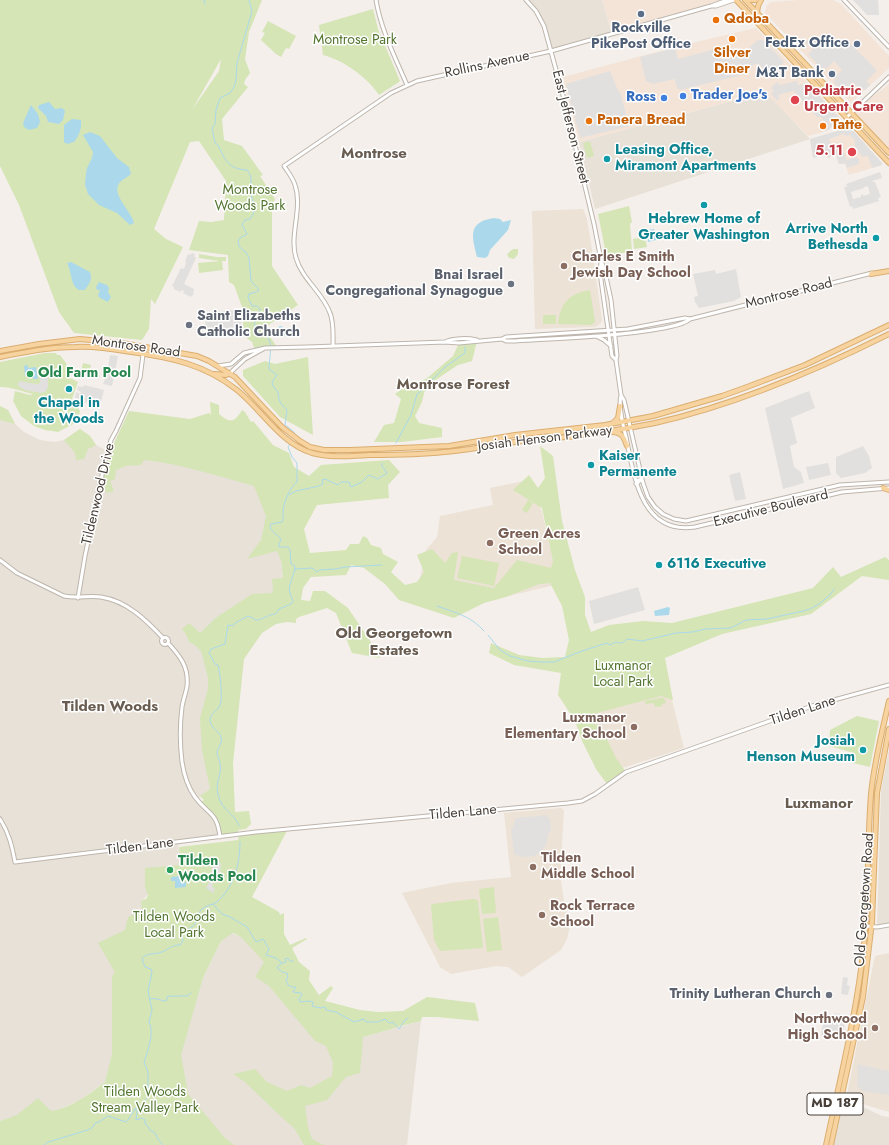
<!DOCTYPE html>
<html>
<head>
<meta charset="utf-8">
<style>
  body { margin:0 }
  canvas { display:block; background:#f4efea }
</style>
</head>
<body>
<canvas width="889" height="1145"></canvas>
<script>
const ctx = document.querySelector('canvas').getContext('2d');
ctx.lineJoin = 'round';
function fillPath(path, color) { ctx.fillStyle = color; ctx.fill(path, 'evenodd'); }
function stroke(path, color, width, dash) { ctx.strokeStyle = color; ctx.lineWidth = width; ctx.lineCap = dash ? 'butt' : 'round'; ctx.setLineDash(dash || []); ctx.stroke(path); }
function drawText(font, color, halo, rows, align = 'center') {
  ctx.font = font + ' Jost,sans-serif'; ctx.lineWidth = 3; ctx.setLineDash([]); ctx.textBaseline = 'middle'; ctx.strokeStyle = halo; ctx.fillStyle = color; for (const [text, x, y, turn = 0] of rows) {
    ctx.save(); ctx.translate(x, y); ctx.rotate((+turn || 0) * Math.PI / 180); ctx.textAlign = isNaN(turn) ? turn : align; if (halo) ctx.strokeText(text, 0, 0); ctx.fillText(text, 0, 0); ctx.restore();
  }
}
fillPath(new Path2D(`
  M526,0H602L612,33L551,51L542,20Z
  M766,92L810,139L595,209L579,142Z
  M0,406L8,410L15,424L24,432L40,440L54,442L64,440L80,429L90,436L96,445L111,453L114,470L139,459L209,468L271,490L280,549L283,578L274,596L202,652L210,678V789L197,799L213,815L220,837L178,842L180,865L147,890L148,894L143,900V914L116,1069L105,1082L78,1101L58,1110L8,1118L0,1121Z
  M889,749V925L877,927L881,791Z
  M226,931L249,940L363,1037L421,1021L407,1145H232L193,1108L176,1067L203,978Z
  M841,1103L857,1104L882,1116L889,1117V1145H831Z`), '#e7e1d8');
fillPath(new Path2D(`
  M602,0H727L612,33Z
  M799,0H833L841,4L889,56V68L851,103L765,13L766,7L770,2Z
  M756,28L842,119L827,131L808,136L765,92L579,142L563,77L675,47Z
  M889,84V153L852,113Z
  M849,126L882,163V165L849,175L845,164H839L836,155L828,158L826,154L813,158L810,139L847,128Z`), '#f3e4d7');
fillPath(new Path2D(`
  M583,209L587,219L592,250L602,320L600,324L595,327L535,329L532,211Z
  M529,480L542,512L559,584L449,610L418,588L426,550L437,537L440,516L493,505L490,488Z
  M669,688L684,748L616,770L586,717L637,696Z
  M561,808L564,810L560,876L566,912L570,926L567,939L561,950L522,977L508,967L496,966L451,974L440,967L402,893L451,883L511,877L504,813Z
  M889,953V1112L846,1099L875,956Z`), '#ece2d5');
fillPath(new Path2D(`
  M0,0H262L249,32L245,59L250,73L245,80L244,84L248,87L222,119L224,140L242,146L263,175L260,176L275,199L272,206V266L298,305L264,328L277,347L255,350L252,342L244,336L242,307L234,285L229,282L228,255L189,250L199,221L211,222L224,220L226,181L199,141L190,142L154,229L166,239L183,247L155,304L151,299L149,329L142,340L74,333L59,312L19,205L0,166ZM221,59L219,71L192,110Z
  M373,9L378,29L400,81L399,82L379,95C367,77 343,60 323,55L319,25Z
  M268,21L296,36L289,49L286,48L281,57L276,54L261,40L265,33L262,32Z
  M590,141L594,156L587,158L583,143Z
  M629,206L632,222L630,224L632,251L609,256L606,254L598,214Z
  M645,237L647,247L634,249L633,239Z
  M513,249H518V254L514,259L509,258L507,254Z
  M199,254L217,257H226V261H222L223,270L199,273L198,263L220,261L199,258Z
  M590,290L595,322L591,325L558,324C560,303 570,293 590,290Z
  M543,315H556V324H543Z
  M477,341L472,361L458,365L431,383L424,393L422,402L415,416L419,423L442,428V437L402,442H374L384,425L394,423L401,399L395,394L407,385L426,379L453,356L459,343Z
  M45,353H56L57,355H60L66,363L70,378L78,382L72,399L80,411L77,422L58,432L45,430L34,426L21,416L13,401L15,391L30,395L33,394C24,392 8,386 0,387V362Z
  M308,357L313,435L280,417L243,376V370L265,361L275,364Z
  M83,363L91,365L89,374L81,372Z
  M210,402L219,405V414C230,424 235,422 242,410L245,412L251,422L253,421L273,445L289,453L294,467L309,476L321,465L389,460L400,472L388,485L389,498L317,505L304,529L310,553L346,550L350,544H359L363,536L367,538L371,545L381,548L383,554L398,562L391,572L405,585L417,582L424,572L417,555L432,549L445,563L452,553L458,552L454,580L494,588L517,560L551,568L553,561L542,508L513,490L529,475L538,488L545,478L540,446L553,456L562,521L575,570L585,597V615L591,632L609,625L643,621L672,623L813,588L833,567L841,577L885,557L889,560V580L862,576L811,614L722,634L665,658L673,700L661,696L593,714L594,724L601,727L616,758L626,772L607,784L596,769L583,743L575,721L558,695L561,673L514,665L489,653L491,643L519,655L542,658L565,657L569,640L562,606L550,583L539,584L506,597L484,603L454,618L399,600L385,584L364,568L351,565L346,575L311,577L303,588L301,600L310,601L313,591H325L348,608L369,639L380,658L352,653L336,613L327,608L299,617L296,619V623L287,622L276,624L262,633L244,659L233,763L235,812L249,811L251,824L246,829L238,830L239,834L288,829L252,897L279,912L280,915L284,913V934L290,945L306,938L307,939L292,948L299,962L310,971L309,980L319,995L331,986L333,988L325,1001L360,1010L378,1012L403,1011L427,997L475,1003L479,1021L437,1017H422L421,1021C402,1025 383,1032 363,1037L360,1073L346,1077L327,1100L305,1106L308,1127L312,1139L324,1145H304L294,1128L276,1112L245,1082L233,1074L255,1069L267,1082L287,1091L301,1085L310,1088L332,1076L333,1063L326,1046L315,1041L269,986L255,977L264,962L241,937L233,933L221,941L203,978L181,1055L188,1094L225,1138L234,1145H0V1121L17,1115L38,1098L51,1111C71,1108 89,1094 105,1082L112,1054V976L115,972L98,943L125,930L128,917L142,911L141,901L146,899L148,895L145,887V868L180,865L179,847L238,840L239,835L220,837L215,817L200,803L204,800L200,796L210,789L202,750L200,718L208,689V678L201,651L196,646L189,642L186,634L182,629L189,623L200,633L217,617L252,594L272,593L273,589L272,579L283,578L281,560L277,551L247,559L261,540L266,516L254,486C218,476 181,464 144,460L141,465L126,466L116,470L115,479L110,481L114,491L107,493L102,487L108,456L129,411L190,419L209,413L211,415Z
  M0,406L8,410L15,424L0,420Z
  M80,429L90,436L96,445L88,449L84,459L76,460L75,453L64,440Z
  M528,500L533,503L527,513L522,510Z
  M462,556L499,563L494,586L457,578Z
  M660,698H664L666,703L662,704V706L655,707L654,703L645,704V701Z
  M857,716L879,721L870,767L853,763L854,753L829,746L830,730Z
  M494,887L496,913L482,914L479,889Z
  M473,899L477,900L478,901L483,948L440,951L434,940L431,906L432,904Z
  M498,917L502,950L487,952L483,919Z`), '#d5e5b6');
fillPath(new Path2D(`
  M853,0H878L879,15H867Z
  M839,39L848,41L877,71L866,81L870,85L865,90L862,88L860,89L853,82L845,90L844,88L841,90L834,82L835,80L834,78L842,70L834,61L826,69L824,67L822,69L808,54L813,49L804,41Z
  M758,40H763L784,62L770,75L757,63L750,67L742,75L680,90L677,88L675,79L653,84L646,81L640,57L675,48L678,59L730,45L733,51L740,50L742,54Z
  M610,71L617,88L621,95L629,126L580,138L566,84Z
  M797,81L798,85L806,83L809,90L812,88L840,119L828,130L827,128L828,126L820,116L818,118L794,91L780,94L778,96L780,98L777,100L771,94L774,91L771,88L777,82L780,85Z
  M849,126L882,163V165L872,168L868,156L862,157L855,146V140L849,135L847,136L843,134L829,139L833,150L836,149L838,153L828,158L826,154L813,158L810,139L847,128Z
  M844,153L847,160L856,157L859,159V164L847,168L845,163L839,164L836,155Z
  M880,172L882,178L872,181L873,182H875L881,197L878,198L879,201L853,209L852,206L850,207L844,187H847L846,184ZM868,186L870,194L863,196V194L861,195V197L853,199L851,192L864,188V187Z
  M192,253L195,254L194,256L196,258L184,284L194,289L193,296L192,295L191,297L183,293L184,291L182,290L180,292L174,289V287L172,286L181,268L184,269L186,263L185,261L188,254L190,255Z
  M736,269L741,297L734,301L699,308L695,302L694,297L698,296L693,274L715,270L716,274Z
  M239,310V312H241L242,336L234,335L233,316V335L206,337L205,312Z
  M110,355L118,356L112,386L103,384L107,374H109L110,370L108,368Z
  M48,377V387L45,392L41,393L25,390L18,386V384L20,381L29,383L38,384L40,383V378Z
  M84,385L104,390L100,405L93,403L92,406L87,404L86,401L85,404L76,401L77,399L75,398L76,392L80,394L81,392L77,390L78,386L83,387Z
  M809,391L815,408L791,418L797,443L790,446L794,467L801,472L804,483L783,489L765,408Z
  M863,446L869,456L872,468L865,473L841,478L836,473V457Z
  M828,463L831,475L809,480L806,467Z
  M740,472L746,499L735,501L729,475Z
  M638,587L645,610L594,624L589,601Z
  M547,815L548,818H550L551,832H549L546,845L540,853L534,856L521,857L514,854L511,831L516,818Z
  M213,861L221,863L220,874H215L212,887L215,889L213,893L206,888L210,881Z
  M843,977L848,978L847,985L850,986L848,995L841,994Z
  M835,1013L841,1014L840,1017L846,1018L842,1037L839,1036V1039L821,1035L825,1014L834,1015Z
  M857,1064L889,1071V1095L862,1091L859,1088L857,1084L858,1072Z`), '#e2e0de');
fillPath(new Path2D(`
  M49,102L55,109L62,108L65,111L63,120L59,124L48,122L46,116L38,108L39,105Z
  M31,105L38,114L40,122L37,128L29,130L24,127L23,123Z
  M72,119L81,120C82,128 79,136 74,142L67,144L64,142V125Z
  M90,132L100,136L117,158L129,167L131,174C128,177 123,179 120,182C110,194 131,210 134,223L130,225L117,213L99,205L88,194L85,185L86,173L87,168L92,158L93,152L83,135Z
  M494,218L500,219L503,222L511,220L508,230L490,250L488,256L485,258L477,257C472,237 467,222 494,218Z
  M654,229L655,234L659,233L660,239L648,242L647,235L642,236L641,231Z
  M71,262L90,272C93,280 89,284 85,290H79C70,285 72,272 67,263Z
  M99,282L107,285L109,288L108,292L111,297L108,302L100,298L98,295L100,290H97L96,287Z
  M280,326L283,327L286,332L284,337H275L271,335L273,332Z
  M28,365V368L36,367L38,379H33L32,375L25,376L24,366Z
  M668,607L670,608L669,615L655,616L654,611Z
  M180,876L181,883L186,882V887L175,888V881H171V877Z`), '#abd9eb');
stroke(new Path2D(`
  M204,0L205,4
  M249,0L252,11L237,63L236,80L234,87L230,93L220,98L216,110L215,124L212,128L215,143L218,145C225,160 228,169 247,170C255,180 248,185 251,195C252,200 255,205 254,211C254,214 251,217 250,219L245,220L242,225L247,234C245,236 242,236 240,238C235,243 241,250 246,252L249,258L251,281L259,290L256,292L249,294L248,297L252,306H257L260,309L259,314L254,324L259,333C262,334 266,335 268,338C273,344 269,360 269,369L277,375L272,382L273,386L278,392C278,401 281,404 287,410L285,425L293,431L295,434
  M396,443L411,415L417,394L426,387L427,382L434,378L445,367L465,353V347
  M289,495L296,491L319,486L323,484L322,480L325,479L338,485L341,482H349L351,487L362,482L369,475L378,479L387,473L382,466V463
  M295,569L312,568L317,572L319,570L336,569L345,567L382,565
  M437,606C456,613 471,616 484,631
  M488,635L500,650L510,656L528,661L541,662H554L582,651L607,643L610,645L616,642C621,644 623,643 627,639L642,641L676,633L693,632L705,629L731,628L746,620L767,619L803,611L810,609L819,604L830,595L834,589
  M239,826C235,813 221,811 218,794C215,782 222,774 220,764C220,760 217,757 217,752C218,747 223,743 221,737C219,730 210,728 210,720C210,713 218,711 220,705C223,698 220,673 218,665L215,664L209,653L211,649L225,644L228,625L233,626L235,623L248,616L253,618L255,620C262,620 262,618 268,616C274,613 276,616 279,609L291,604L293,601C291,596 288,590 290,585C291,579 295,573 295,566L291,564L290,550L288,547H279V544L281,540C278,534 273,534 270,527L271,524L282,522C284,518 283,517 283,513C283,503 290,487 297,482V463L292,457L288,447L290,444
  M213,904L222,914L230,917L247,927L256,942L263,939L269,949L266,955L276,958L282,963L278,966L277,968L282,972L287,973L288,976L286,981L288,985L292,987H296L293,992L301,993L302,995L299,999L300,1002L309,1001L313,1002L312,1006L321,1008L325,1007L326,1010L336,1012L354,1022L364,1019L366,1022H378L385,1019L389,1023L393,1022L399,1029L405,1020L408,1018
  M282,963L286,962L285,959L288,958L290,961H293
  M150,999C156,997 160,1001 166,1001L168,996C176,997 181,995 187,996L191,993
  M135,1109L137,1111L136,1120L142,1118L145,1120V1124L147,1125L150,1130L155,1133L158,1139L163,1145
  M44,1145L48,1142L88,1130L93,1127L95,1123L99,1122L108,1116L126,1122L128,1120L135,1109L141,1106L148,1097V1072L144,1062L148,1050L151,1037V1027L149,1022L152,1010L148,991L152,972L151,969L145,967L142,959C146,952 155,955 162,952C169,949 172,945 180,945L183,941L181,932C186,929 194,928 196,922C198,917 198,912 203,908C207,905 213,905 217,902C234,887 240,864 240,842`), '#abd9eb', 1);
const minor = new Path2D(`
  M376,0C381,30 395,57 407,85
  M526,0L536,11L544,26L564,99L594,224L601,260L605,272L611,300L617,356L616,360L621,395L624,400L643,483L648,497L655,507L663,514L674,519L686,521L840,485L889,482
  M844,0L889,47
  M711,6H716L734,0
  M847,117L889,77
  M601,262L600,273L609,336L612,356L616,360
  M598,337L604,340L611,346
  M502,339L506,341H515C565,338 615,337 664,328C672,326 683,325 690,319
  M447,341C455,338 468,338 477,340
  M333,346C333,335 334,323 330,313C323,293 302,279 296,258C289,235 303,208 295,185C293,178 288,172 284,166L391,93L417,81L551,51L711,6L727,0
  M218,366L231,364L244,353L265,348L308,347L445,342L459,343L502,339L506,337L628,329L685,318L690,319L872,273
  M230,373L245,359L263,349
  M621,395C618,407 623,425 626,437C634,476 641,535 695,527L842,492L889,488
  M636,481L642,479L636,484
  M0,560L17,573L64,596C77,599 89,595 101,597C127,601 146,620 163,638
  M78,598L85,556L105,461L111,440L116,431L140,378L144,347
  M161.5 641a3.5 3.5 0 1 1 7 0a3.5 3.5 0 1 1-7 0Z
  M168,643C180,656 189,667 187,686C186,693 183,700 182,707C180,723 180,746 182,762C184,775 187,786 195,797C208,815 217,811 220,837
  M0,819C9,833 12,846 15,862L256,832L568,803L582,801L595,794L626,772L812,706L889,685
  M866,926L877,927L889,925`);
const major = new Path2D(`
  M736,0L889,163
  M745,0L889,153
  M747,0H756
  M757,13L758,6L761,0
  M871,274L889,271
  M0,351L39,344L80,339L122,343L197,356L209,361L235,377L282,427L300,441L310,447L324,450H350L449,446L515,435L605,425L653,416L722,396L747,387L805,365L889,325
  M0,357C25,352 50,347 75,347C94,346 113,349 131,352C170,357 206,365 237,390C262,410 280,443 312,453C330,458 350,456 369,455C394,455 419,455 444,452C463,451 482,447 500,444C525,440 551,439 576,436C602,433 629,428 655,423C736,405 815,371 889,334
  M215,374L226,375L230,373
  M613,423L618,418L620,406
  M613,432C623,433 624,438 627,446
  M550,438L553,434L568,431
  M883,488L889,490
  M826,1145C840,1079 857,1012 864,945C869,895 867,844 871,794C874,763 882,732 889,701
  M831,1145L863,997L872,922L877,793L889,729`);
stroke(minor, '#beb6ad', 5);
stroke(major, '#dbae70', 6);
stroke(minor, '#fff', 3);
stroke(major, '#f7d3a0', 4);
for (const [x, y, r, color] of [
  [641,14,4,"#5c6f8a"],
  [716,20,4,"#e8710a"],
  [732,39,4,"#e8710a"],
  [857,44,4,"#5c6f8a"],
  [832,74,4,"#5c6f8a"],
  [683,96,4,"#3f7fe0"],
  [664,98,4,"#3f7fe0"],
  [795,100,5,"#e0444e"],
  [589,121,4,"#e8710a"],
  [823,126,4,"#e8710a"],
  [852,152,5,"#e0444e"],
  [607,159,4,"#0f9aa8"],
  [704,205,4,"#0f9aa8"],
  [876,238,4,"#0f9aa8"],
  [564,266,4,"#8d6e63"],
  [511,284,4,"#6b7280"],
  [189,325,4,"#6b7280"],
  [30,374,4,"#2e9e5b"],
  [69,389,4,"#0f9aa8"],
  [591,465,4,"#0f9aa8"],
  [490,543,4,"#8d6e63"],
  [659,565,4,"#0f9aa8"],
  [634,727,4,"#8d6e63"],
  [863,750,4,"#0f9aa8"],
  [533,867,4,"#8d6e63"],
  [170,870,4,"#2e9e5b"],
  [542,915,4,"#8d6e63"],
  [829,995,4,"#6b7280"],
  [875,1028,4,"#8d6e63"]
]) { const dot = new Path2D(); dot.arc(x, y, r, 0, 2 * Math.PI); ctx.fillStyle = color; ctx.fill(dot); stroke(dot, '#fff', 1.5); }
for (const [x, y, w] of [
  [835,1104,56]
]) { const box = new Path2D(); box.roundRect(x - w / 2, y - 11, w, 22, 3); ctx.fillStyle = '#fff'; ctx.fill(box); stroke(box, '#473f38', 1); }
drawText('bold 13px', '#473f38', null, [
  ["MD 187",835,1104]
]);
drawText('bold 14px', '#c56008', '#fff', [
  ["Qdoba",724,20],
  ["Silver",732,54,"center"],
  ["Diner",732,70,"center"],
  ["Panera Bread",597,121],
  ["Tatte",831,126]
], 'left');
drawText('bold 14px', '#4e5e75', '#fff', [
  ["Rockville",641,29,"center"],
  ["PikePost Office",641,45,"center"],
  ["FedEx Office",849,44],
  ["M&T Bank",824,74]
], 'right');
drawText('14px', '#52752f', '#fff', [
  ["Montrose Park",355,41],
  ["Montrose",250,191],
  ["Woods Park",250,207],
  ["Luxmanor",623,667],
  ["Local Park",623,683],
  ["Tilden Woods",174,918],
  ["Local Park",174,934],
  ["Tilden Woods",145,1093],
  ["Stream Valley Park",145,1109]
]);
drawText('14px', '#473f38', '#fff', [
  ["Rollins Avenue",487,65,-12],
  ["East Jefferson Street",570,127,76],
  ["Montrose Road",789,294,-14],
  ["Montrose Road",136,347,8],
  ["Josiah Henson Parkway",545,439,-7],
  ["Tildenwood Drive",99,494,-77],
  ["Executive Boulevard",771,509,-14],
  ["Tilden Lane",803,711,-18],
  ["Tilden Lane",463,813,-5],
  ["Tilden Lane",140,847,-7],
  ["Old Georgetown Road",865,900,-86]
]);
drawText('bold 14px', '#be3a42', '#fff', [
  ["Pediatric",804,92],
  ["Urgent Care",804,108],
  ["5.11",843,152,"right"]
], 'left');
drawText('bold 14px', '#366cbe', '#fff', [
  ["Trader Joe's",691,96],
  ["Ross",656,98,"right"]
], 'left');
drawText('bold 14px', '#0d838f', '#fff', [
  ["Leasing Office,",615,151],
  ["Miramont Apartments",615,167],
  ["Hebrew Home of",704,220,"center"],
  ["Greater Washington",704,236,"center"],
  ["Arrive North",868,230,"right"],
  ["Bethesda",868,246,"right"],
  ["Chapel in",69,404,"center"],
  ["the Woods",69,420,"center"],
  ["Kaiser",599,457],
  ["Permanente",599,473],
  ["6116 Executive",667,565],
  ["Josiah",855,742,"right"],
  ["Henson Museum",855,758,"right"]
], 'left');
drawText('bold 14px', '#785e54', '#fff', [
  ["Charles E Smith",572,258],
  ["Jewish Day School",572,274],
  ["Green Acres",498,535],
  ["School",498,551],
  ["Luxmanor",626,719,"right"],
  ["Elementary School",626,735,"right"],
  ["Tilden",541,859],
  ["Middle School",541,875],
  ["Rock Terrace",550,907],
  ["School",550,923],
  ["Northwood",867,1020,"right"],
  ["High School",867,1036,"right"]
], 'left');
drawText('bold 14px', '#5b616d', '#fff', [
  ["Bnai Israel",503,276],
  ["Congregational Synagogue",503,292],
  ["Saint Elizabeths",197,317,"left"],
  ["Catholic Church",197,333,"left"],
  ["Trinity Lutheran Church",821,995]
], 'right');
drawText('bold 14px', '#27864d', '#fff', [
  ["Old Farm Pool",38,374],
  ["Tilden",178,862],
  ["Woods Pool",178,878]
], 'left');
drawText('bold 15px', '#695c50', '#fff', [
  ["Montrose",374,154],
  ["Montrose Forest",453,385],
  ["Old Georgetown",394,634],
  ["Estates",394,651],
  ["Tilden Woods",110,707],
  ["Luxmanor",819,804]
]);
</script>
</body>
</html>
